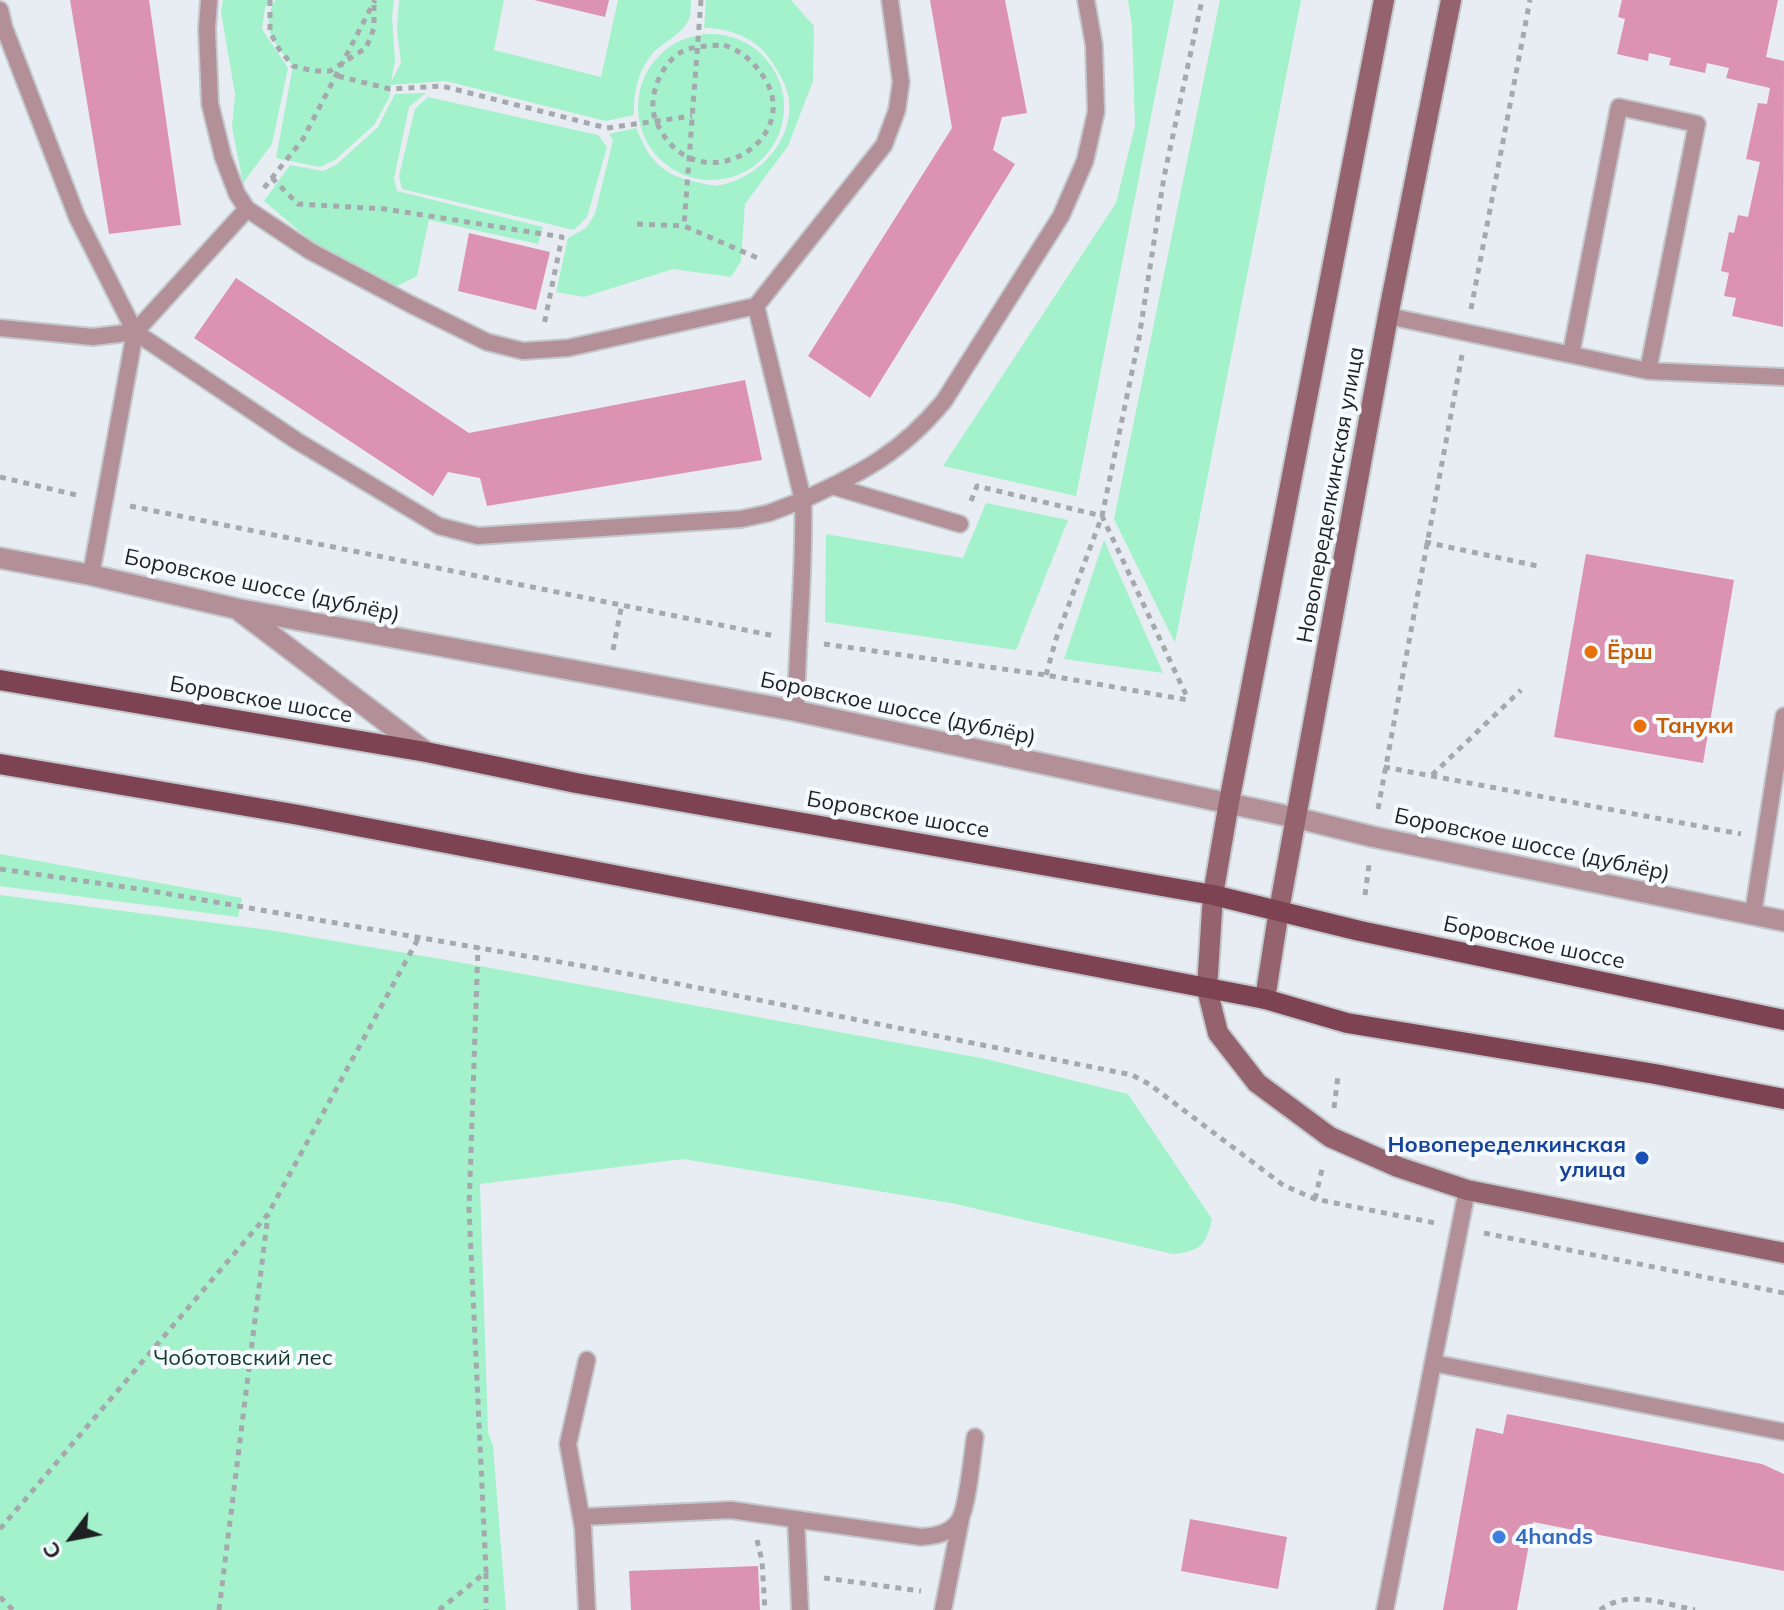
<!DOCTYPE html>
<html>
<head>
<meta charset="utf-8">
<style>
  body { margin:0 }
  #map { position:relative; width:1784px; height:1610px; overflow:hidden; background:#e7edf2; font-family:Mulish,sans-serif }
  canvas { display:block }
  .north { position:absolute; left:32px; top:1498px; width:80px; height:80px; -webkit-text-stroke:6px #f5fafe; paint-order:stroke; rotate:238deg; font-size:22px; font-weight:700; line-height:32px; text-align:center; color:#1e2022 }
  .north::after { content:''; display:block; margin:auto; width:28px; height:36px; background:#1e2022; clip-path:polygon(50% 0,100% 100%,50% 72%,0 100%) }
</style>
</head>
<body>
<div id="map">
<canvas width="1784" height="1610"></canvas>
<div class="north">С</div>
</div>
<script>
const ctx = document.querySelector('canvas').getContext('2d');
ctx.lineJoin = 'round';
function fillPath(path, color) { ctx.fillStyle = color; ctx.fill(path, 'evenodd'); }
function stroke(path, color, width, dash) { ctx.strokeStyle = color; ctx.lineWidth = width; ctx.lineCap = dash ? 'butt' : 'round'; ctx.setLineDash(dash || []); ctx.stroke(path); }
function drawText(font, color, halo, rows, align = 'center') {
  ctx.font = font + ' Mulish,sans-serif'; ctx.lineWidth = 8; ctx.setLineDash([]); ctx.textBaseline = 'middle'; ctx.strokeStyle = halo; ctx.fillStyle = color; for (const [text, x, y, turn = 0] of rows) {
    ctx.save(); ctx.translate(x, y); ctx.rotate((+turn || 0) * Math.PI / 180); ctx.textAlign = isNaN(turn) ? turn : align; if (halo) ctx.strokeText(text, 0, 0); ctx.fillText(text, 0, 0); ctx.restore();
  }
}
fillPath(new Path2D(`
  M223,0H270L265,8L262,29L288,68L272,144L243,183L232,127L235,94L221,12Z
  M275,0H394L392,17L395,61L391,82L401,63L397,30L399,0H504L494,50L601,77L618,0H691C691,5 691,14 689,19C682,35 663,42 652,54C638,71 633,94 634,115L606,121L446,81L391,85L389,98L374,125L335,160L320,167L276,158L293,66C275,44 259,29 275,0Z
  M706,0H791L814,26L813,81L788,146L745,204L741,261L731,277L673,269L584,297L556,292L568,238L586,228L595,214L613,140L609,134L636,128C641,138 646,152 654,160C663,171 678,178 691,181C700,182 712,187 721,185C759,177 793,141 789,101C788,87 779,73 772,62C757,38 730,28 704,28Z
  M1128,0H1174L1076,496L943,466L1116,203L1135,126L1132,26Z
  M1220,0H1301L1175,643L1114,519Z
  M638 107a73 73 0 1 1 146 0a73 73 0 1 1-146 0Z
  M426,93L409,107L394,178L397,191L543,227L538,244L429,220L417,276L395,287L350,266L310,240L264,201L290,165L323,171L336,165L378,127L395,94Z
  M428,97L598,135L607,147L587,217L574,230L402,189L399,176L415,109Z
  M986,503L1068,520L1016,650L825,622L826,534L963,558Z
  M1104,540L1163,673L1064,659Z
  M0,854L242,898L238,917L0,886Z
  M0,895L269,930L447,960L986,1059L1128,1094L1212,1219C1206,1246 1200,1251 1173,1254L951,1203L683,1159L480,1184L488,1432L493,1446L506,1610H0Z`), '#a3f2cb');
fillPath(new Path2D(`
  M70,0H149L181,225L109,234Z
  M534,0H609L605,17Z
  M930,0H1005L1027,113L1002,117L993,150L1015,164L870,398L808,356L952,128Z
  M1622,0H1778L1766,57L1784,61L1783,327L1732,316L1736,298L1724,296L1729,273L1721,271L1729,232L1734,233L1738,215L1748,217L1760,162L1746,159L1758,103L1767,104L1770,88L1726,78L1729,68L1707,63L1705,73L1669,65L1671,58L1649,53L1648,61L1617,54L1625,19L1618,17Z
  M469,233L550,252L536,310L458,291Z
  M236,278L469,433L745,380L762,460L487,506L480,478L448,472L433,496L194,338Z
  M1586,554L1734,580L1703,763L1554,737Z
  M1507,1414L1762,1464L1784,1474V1571L1533,1522L1517,1610H1443L1476,1428L1503,1434Z
  M1190,1519L1287,1537L1278,1589L1181,1571Z
  M758,1566L760,1610H631L629,1571Z`), '#dc93b1');
const service = new Path2D(`
  M209,0L207,29L210,104L223,157L237,194L247,209L310,251L410,304L487,342L523,351L568,348L756,306L884,145L897,110L901,82L890,0
  M0,10L4,27L77,217L135,332L297,441L439,526L478,536L741,519L769,513L803,500L756,306
  M1388,316L1648,371L1784,377
  M0,328L93,337L135,332
  M1571,354L1619,107L1697,124L1648,371
  M832,486L960,524
  M91,575L135,332L247,209
  M796,711C797,640 805,570 803,500C864,471 900,454 944,401L1061,216L1085,161L1096,112L1094,45L1086,0
  M1753,914L1784,716
  M587,1360L568,1444L583,1528L587,1610
  M1433,1363L1467,1190
  M581,1517L731,1510L921,1537C936,1536 952,1533 960,1519C968,1504 972,1456 975,1437
  M796,1519L800,1610
  M943,1610L961,1518
  M1385,1610L1433,1363L1784,1432`);
const minor = new Path2D(`
  M0,558L91,575L238,609L796,711L1297,818
  M241,612L426,752`);
const tertiary = new Path2D(`
  M1297,818L1374,837L1784,921`);
const secondary = new Path2D(`
  M1384,0L1229,802L1213,895L1207,989L1218,1033L1257,1083L1330,1137L1398,1167L1467,1190L1784,1253
  M1265,999L1279,910L1388,316L1451,0`);
const primary = new Path2D(`
  M0,680L426,752L576,783L1213,895L1360,931L1784,1020
  M0,764L299,815L1265,999L1347,1023L1655,1074L1784,1099`);
stroke(service, '#c3c8cd', 20);
stroke(minor, '#c3c8cd', 24);
stroke(tertiary, '#c3c8cd', 24);
stroke(secondary, '#c3c8cd', 24);
stroke(primary, '#c3c8cd', 24);
stroke(new Path2D(`
  M270,0V32L279,49L293,66L314,71H330L366,48L374,28V5
  M701,0L684,226L762,260
  M724,45C743,52 754,62 765,79C804,143 693,207 656,121C647,100 659,68 677,55C689,45 709,46 724,45Z
  M338,76L390,89L442,86L607,128L692,116
  M272,178L298,204L385,209L562,237L544,325
  M264,188L303,139L375,0
  M637,224L684,226
  M1471,309L1530,0
  M0,477L81,496
  M971,501L977,486L1102,516L1188,699
  M130,506L775,636
  M1425,542L1542,567
  M824,644L1046,675L1188,700
  M613,650L622,604
  M1046,675L1056,639L1102,516L1139,338L1164,177L1202,0
  M1384,767L1741,834
  M1432,775L1521,690
  M1378,809L1462,355
  M0,869L146,890L629,974L1132,1075L1149,1084L1283,1185L1315,1199L1435,1223
  M1365,895L1369,865
  M1334,1108L1338,1076
  M1315,1199L1323,1165
  M1484,1233L1784,1293
  M0,1529L268,1214L418,939
  M757,1540L762,1561L765,1610
  M486,1573V1610
  M824,1578L921,1591
  M0,1597L13,1610
  M219,1610L268,1215
  M439,1610L486,1572L469,1209L478,947
  M1600,1610C1627,1589 1665,1604 1695,1610`), '#a5a9ad', 5, [6, 6]);
stroke(service, '#b39097', 16);
stroke(minor, '#b39097', 20);
stroke(tertiary, '#b39097', 20);
stroke(secondary, '#94636e', 20);
stroke(primary, '#7d4352', 20);
for (const [x, y, r, color] of [
  [1591,652,8,"#e8710a"],
  [1640,726,8,"#e8710a"],
  [1642,1158,8,"#1a4fb4"],
  [1499,1537,8,"#3f7fe0"]
]) { const dot = new Path2D(); dot.arc(x, y, r, 0, 2 * Math.PI); ctx.fillStyle = color; ctx.fill(dot); stroke(dot, '#f5fafe', 3); }
drawText('22px', '#1e2022', '#f5fafe', [
  ["Новопеределкинская улица",1331,495,-80],
  ["Боровское шоссе (дублёр)",262,586,12],
  ["Боровское шоссе",261,700,10],
  ["Боровское шоссе (дублёр)",898,709,12],
  ["Боровское шоссе",898,815,10],
  ["Боровское шоссе (дублёр)",1532,845,12],
  ["Боровское шоссе",1534,943,12]
]);
drawText('bold 22px', '#c56008', '#f5fafe', [
  ["Ёрш",1607,652],
  ["Тануки",1656,726]
], 'left');
drawText('bold 22px', '#164399', '#f5fafe', [
  ["Новопеределкинская",1626,1145],
  ["улица",1626,1170]
], 'right');
drawText('22px', '#163a2a', '#f5fafe', [
  ["Чоботовский лес",243,1358]
]);
drawText('bold 22px', '#366cbe', '#f5fafe', [
  ["4hands",1515,1537]
], 'left');
</script>
</body>
</html>
